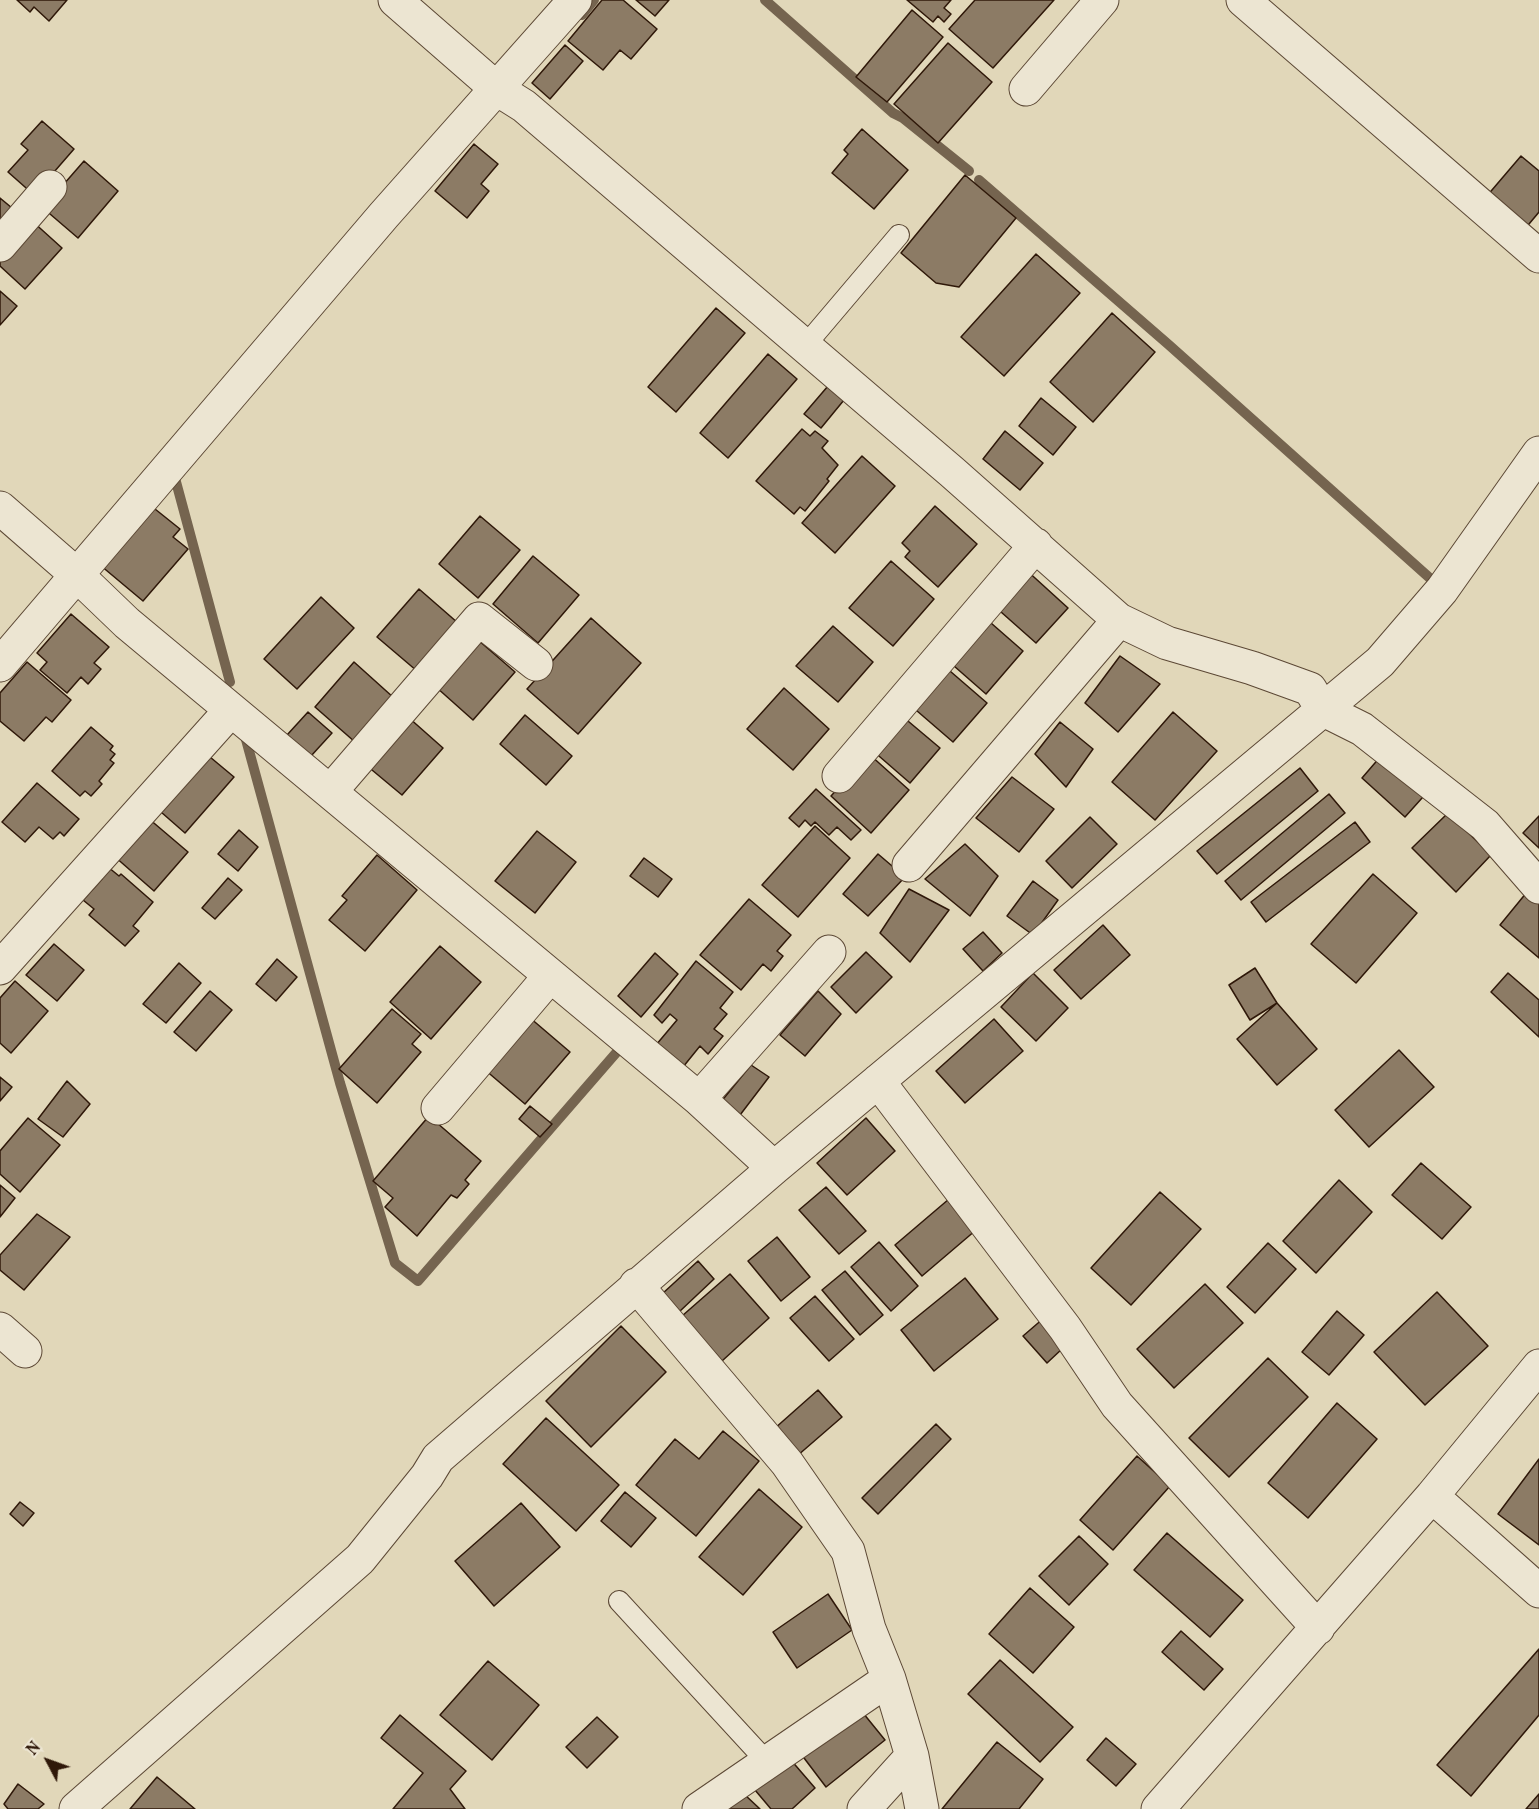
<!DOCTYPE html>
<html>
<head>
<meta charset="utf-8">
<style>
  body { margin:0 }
  #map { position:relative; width:1539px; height:1809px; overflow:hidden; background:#e1d7b9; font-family:Vollkorn,serif }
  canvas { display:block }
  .north { position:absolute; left:18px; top:1731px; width:60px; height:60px; -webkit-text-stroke:4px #ece5d2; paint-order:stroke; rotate:311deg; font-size:16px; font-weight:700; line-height:24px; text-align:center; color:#2f1809 }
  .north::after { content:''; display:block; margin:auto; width:21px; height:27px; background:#2f1809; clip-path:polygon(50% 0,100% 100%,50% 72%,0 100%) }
</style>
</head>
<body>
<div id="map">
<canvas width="1539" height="1809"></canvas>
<div class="north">N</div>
</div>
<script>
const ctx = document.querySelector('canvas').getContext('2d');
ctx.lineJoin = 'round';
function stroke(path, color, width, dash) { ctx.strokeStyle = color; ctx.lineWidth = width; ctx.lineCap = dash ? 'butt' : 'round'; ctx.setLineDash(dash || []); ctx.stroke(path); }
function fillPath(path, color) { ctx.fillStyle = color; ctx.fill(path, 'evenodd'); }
stroke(new Path2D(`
  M765,0L893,113L903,118L969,171
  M582,15L594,0
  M979,180L1169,345L1432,580
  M179,472L175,478L230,682
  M245,736L340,1083L395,1263L418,1281L616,1053`), '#75644f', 10);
const building = new Path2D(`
  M17,0H67L49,21L34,7L30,12Z
  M602,0H623L657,29L631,59L620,50L603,70L568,41Z
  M636,0H669L655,16Z
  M907,0H951L944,8L951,14L944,22L938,16L933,22Z
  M975,0H1054L993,68L949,29Z
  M912,10L943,37L887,102L856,77Z
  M948,43L992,82L938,143L894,104Z
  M565,45L583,61L550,99L532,83Z
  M42,121L74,149L34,195L8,172L28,150L21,144Z
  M862,129L908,170L874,209L832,173L848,154L844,150Z
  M474,144L498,164L481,184L489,191L467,218L435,191Z
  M1521,156L1539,171V212L1524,230L1486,197Z
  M84,161L118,191L78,238L43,208Z
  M965,175L1016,218L959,287L936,283L901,253Z
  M0,198L12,208L0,232Z
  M31,220L62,248L25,289L0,266V254Z
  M1036,254L1080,293L1004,376L961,337Z
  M0,291L17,306L0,325Z
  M716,308L745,333L676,412L648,387Z
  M1112,313L1155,352L1093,422L1050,382Z
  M768,354L797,379L728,458L700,433Z
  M828,386L844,400L821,428L804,414Z
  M1041,398L1076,427L1053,455L1019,426Z
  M802,429L810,436L815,431L828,441L822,448L838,465L827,479L829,481L805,511L800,507L794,514L756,481Z
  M1005,431L1043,463L1020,490L983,459Z
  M862,456L895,486L835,553L802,523Z
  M150,505L180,529L173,537L188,549L143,601L100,565Z
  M935,506L977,544L938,587L905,557L910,551L902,543Z
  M480,516L520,550L478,598L439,564Z
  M533,556L579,595L538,643L493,604Z
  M891,561L934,599L893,646L849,608Z
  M1024,568L1068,608L1036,643L992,604Z
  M419,589L458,623L417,671L377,637Z
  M321,597L354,628L297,689L264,659Z
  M71,614L109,647L94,663L101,669L88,684L81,677L67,693L40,670L47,662L37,653Z
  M591,618L641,663L578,734L527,689Z
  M991,623L1023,651L986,694L946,659Z
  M833,626L873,662L838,702L796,666Z
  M477,639L515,672L473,720L436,687Z
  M1120,656L1160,684L1118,732L1085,703Z
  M27,662L71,700L52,722L46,717L24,741L0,721V693Z
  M354,662L394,698L355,742L315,707Z
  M943,665L987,703L953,742L909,704Z
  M784,688L829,729L793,770L747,729Z
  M308,712L332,733L311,756L287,735Z
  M1173,712L1217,751L1155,820L1112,782Z
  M525,715L572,756L546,785L500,744Z
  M902,716L940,748L910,783L872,750Z
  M408,717L443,748L402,795L366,765Z
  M1060,722L1093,749L1066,787L1035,754Z
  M91,727L113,746L110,750L115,754L110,760L114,763L99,781L102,784L91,796L85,791L80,796L52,771Z
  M1387,749L1431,788L1405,817L1362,778Z
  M869,754L909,790L871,833L831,796Z
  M210,757L234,777L185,833L161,812Z
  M1300,768L1318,791L1217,874L1197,851Z
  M1012,777L1054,809L1019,852L976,818Z
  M37,783L79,819L64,836L60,832L53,839L39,827L25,842L2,822Z
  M816,789L861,830L851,840L837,827L829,835L815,822L811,826L805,820L799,827L789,818Z
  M1329,794L1345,813L1241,900L1225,881Z
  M1448,813L1491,855L1456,892L1412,848Z
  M1539,816V848L1523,833Z
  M1090,817L1117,844L1072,888L1046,861Z
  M148,818L188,852L154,891L114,856Z
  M1355,822L1370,842L1266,922L1251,902Z
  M815,826L850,858L798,917L762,885Z
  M239,830L258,847L238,871L218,854Z
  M537,831L576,862L535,913L495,881Z
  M965,844L998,876L970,916L925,879Z
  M878,854L905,877L868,916L843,894Z
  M377,855L417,890L365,951L329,920L347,900L342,896Z
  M644,858L672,879L658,897L630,876Z
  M108,867L119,876L121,874L153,902L133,926L139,931L125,946L89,915L94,909L83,900L102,879L99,876Z
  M1373,874L1417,913L1356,983L1311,944Z
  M228,878L242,890L215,919L202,908Z
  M1033,881L1058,900L1033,935L1007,916Z
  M909,889L949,910L910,962L880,933Z
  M1527,892L1539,902V958L1500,925Z
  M749,899L791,935L777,951L783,956L771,971L763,964L741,990L700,955Z
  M1103,925L1130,955L1081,999L1054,970Z
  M983,932L1002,953L983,971L963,949Z
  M54,944L84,970L57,1001L26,975Z
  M440,946L481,982L431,1039L390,1002Z
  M866,952L892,977L856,1013L831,987Z
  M655,953L678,974L641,1017L618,996Z
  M277,959L297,977L276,1001L256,984Z
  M696,961L733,992L720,1008L727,1014L714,1029L723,1036L708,1054L700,1046L683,1067L656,1045L677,1020L670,1014L662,1023L654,1015Z
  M179,963L201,983L166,1023L143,1004Z
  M1255,968L1277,1003L1250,1020L1229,985Z
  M1033,973L1068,1008L1036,1041L1001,1007Z
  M1508,973L1539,1000V1037L1491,992Z
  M15,981L48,1011L11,1053L0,1043V998Z
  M210,991L232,1010L196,1051L174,1032Z
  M818,991L841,1014L805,1056L780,1035Z
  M1277,1003L1317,1049L1277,1085L1237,1039Z
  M392,1009L421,1034L412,1044L421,1052L377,1103L339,1069Z
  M529,1017L570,1052L525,1104L484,1069Z
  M994,1019L1023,1051L965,1103L936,1071Z
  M1399,1050L1434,1087L1369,1147L1335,1110Z
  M751,1065L769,1077L740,1115L720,1103Z
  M0,1077L12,1087L0,1101Z
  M67,1081L90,1104L63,1137L38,1119Z
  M530,1106L552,1124L540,1137L519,1119Z
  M429,1116L481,1161L465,1180L469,1184L457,1198L451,1195L417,1236L385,1207L393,1198L373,1181Z
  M28,1118L60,1145L20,1192L0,1174V1151Z
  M866,1118L895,1151L847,1195L817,1163Z
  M1421,1163L1471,1207L1442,1239L1392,1195Z
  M1339,1180L1372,1212L1316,1273L1283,1241Z
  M0,1185L15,1198L0,1217Z
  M826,1187L866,1231L839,1254L799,1210Z
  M1160,1192L1201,1229L1131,1305L1091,1268Z
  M949,1199L976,1230L922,1276L895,1245Z
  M37,1214L70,1237L24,1290L0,1270V1255Z
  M777,1237L810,1277L781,1301L748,1261Z
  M879,1242L918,1286L891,1311L851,1267Z
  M1268,1243L1296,1269L1255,1313L1227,1287Z
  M698,1261L714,1279L679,1312L662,1294Z
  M845,1271L883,1315L860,1335L822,1290Z
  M730,1274L769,1318L722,1361L682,1316Z
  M965,1278L998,1319L934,1371L901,1330Z
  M1205,1284L1243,1323L1174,1388L1137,1349Z
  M1437,1292L1488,1346L1425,1405L1374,1352Z
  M815,1296L854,1339L829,1361L790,1318Z
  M1052,1311L1063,1348L1047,1363L1023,1336Z
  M1337,1311L1364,1335L1329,1375L1302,1352Z
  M621,1326L666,1372L591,1447L546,1401Z
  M1268,1358L1308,1397L1229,1477L1189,1438Z
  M818,1390L842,1417L797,1456L774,1429Z
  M1337,1403L1377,1439L1308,1518L1268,1483Z
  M546,1418L619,1485L576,1531L503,1464Z
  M936,1424L951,1439L878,1514L862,1498Z
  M723,1431L759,1461L696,1536L636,1485L675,1439L699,1459Z
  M1137,1456L1170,1486L1113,1550L1080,1520Z
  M1539,1459V1545L1498,1514Z
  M759,1489L802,1527L743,1595L699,1557Z
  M625,1492L656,1518L631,1547L601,1521Z
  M20,1502L34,1513L23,1526L10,1514Z
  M521,1503L560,1547L494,1606L455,1561Z
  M1167,1533L1243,1600L1210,1637L1134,1570Z
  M1079,1536L1108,1564L1069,1605L1039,1576Z
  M1030,1588L1074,1627L1033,1673L989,1634Z
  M828,1594L852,1630L797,1668L773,1632Z
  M1181,1631L1223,1669L1204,1690L1162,1652Z
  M1539,1649V1715L1471,1796L1437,1765Z
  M1000,1660L1073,1727L1040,1762L968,1694Z
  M488,1661L539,1705L492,1760L440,1715Z
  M859,1708L885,1740L826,1787L801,1754Z
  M400,1715L466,1771L450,1789L465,1809H393L423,1773L381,1738Z
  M597,1717L618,1737L587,1768L566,1747Z
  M1106,1738L1136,1764L1116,1786L1087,1760Z
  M997,1742L1043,1779L1019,1809H942Z
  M790,1759L815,1788L792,1809H771L755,1790Z
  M157,1777L195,1809H130Z
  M18,1784L44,1804L38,1809H8L4,1804Z
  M744,1794L760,1809H729Z
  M1539,1794V1809H1526Z`);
fillPath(building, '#8c7b65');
stroke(building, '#2f1809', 1.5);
const service = new Path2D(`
  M804,347L899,235
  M619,1601L767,1762`);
const minor = new Path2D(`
  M395,0L497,89L524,106L952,472L1119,620L1167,643L1252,668L1310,689L1322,709L1362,729L1485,825L1539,887
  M1243,0L1539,256
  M1026,89L1102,0
  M0,245L50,187
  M0,508L77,575L127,623L699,1099L774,1168
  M0,665L384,215L575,0
  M839,776L1036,545
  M330,792L479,619L536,664
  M909,865L1119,620
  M0,968L231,710
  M878,1081L1065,1328L1117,1405L1318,1628
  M699,1099L829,952
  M438,1108L550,976
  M636,1285L787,1463L848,1551L869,1629L889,1679L912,1756L922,1809
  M0,1329L25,1351
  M1432,1496L1539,1591
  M76,1809L360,1559L427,1476L438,1458L774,1168L1380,662L1442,590L1539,453
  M699,1809L889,1679
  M864,1809L912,1756
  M1158,1809L1432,1496L1539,1366`);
stroke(service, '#5c4835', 22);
stroke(minor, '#5c4835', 35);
stroke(service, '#ece5d2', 20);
stroke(minor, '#ece5d2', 33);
</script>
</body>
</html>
